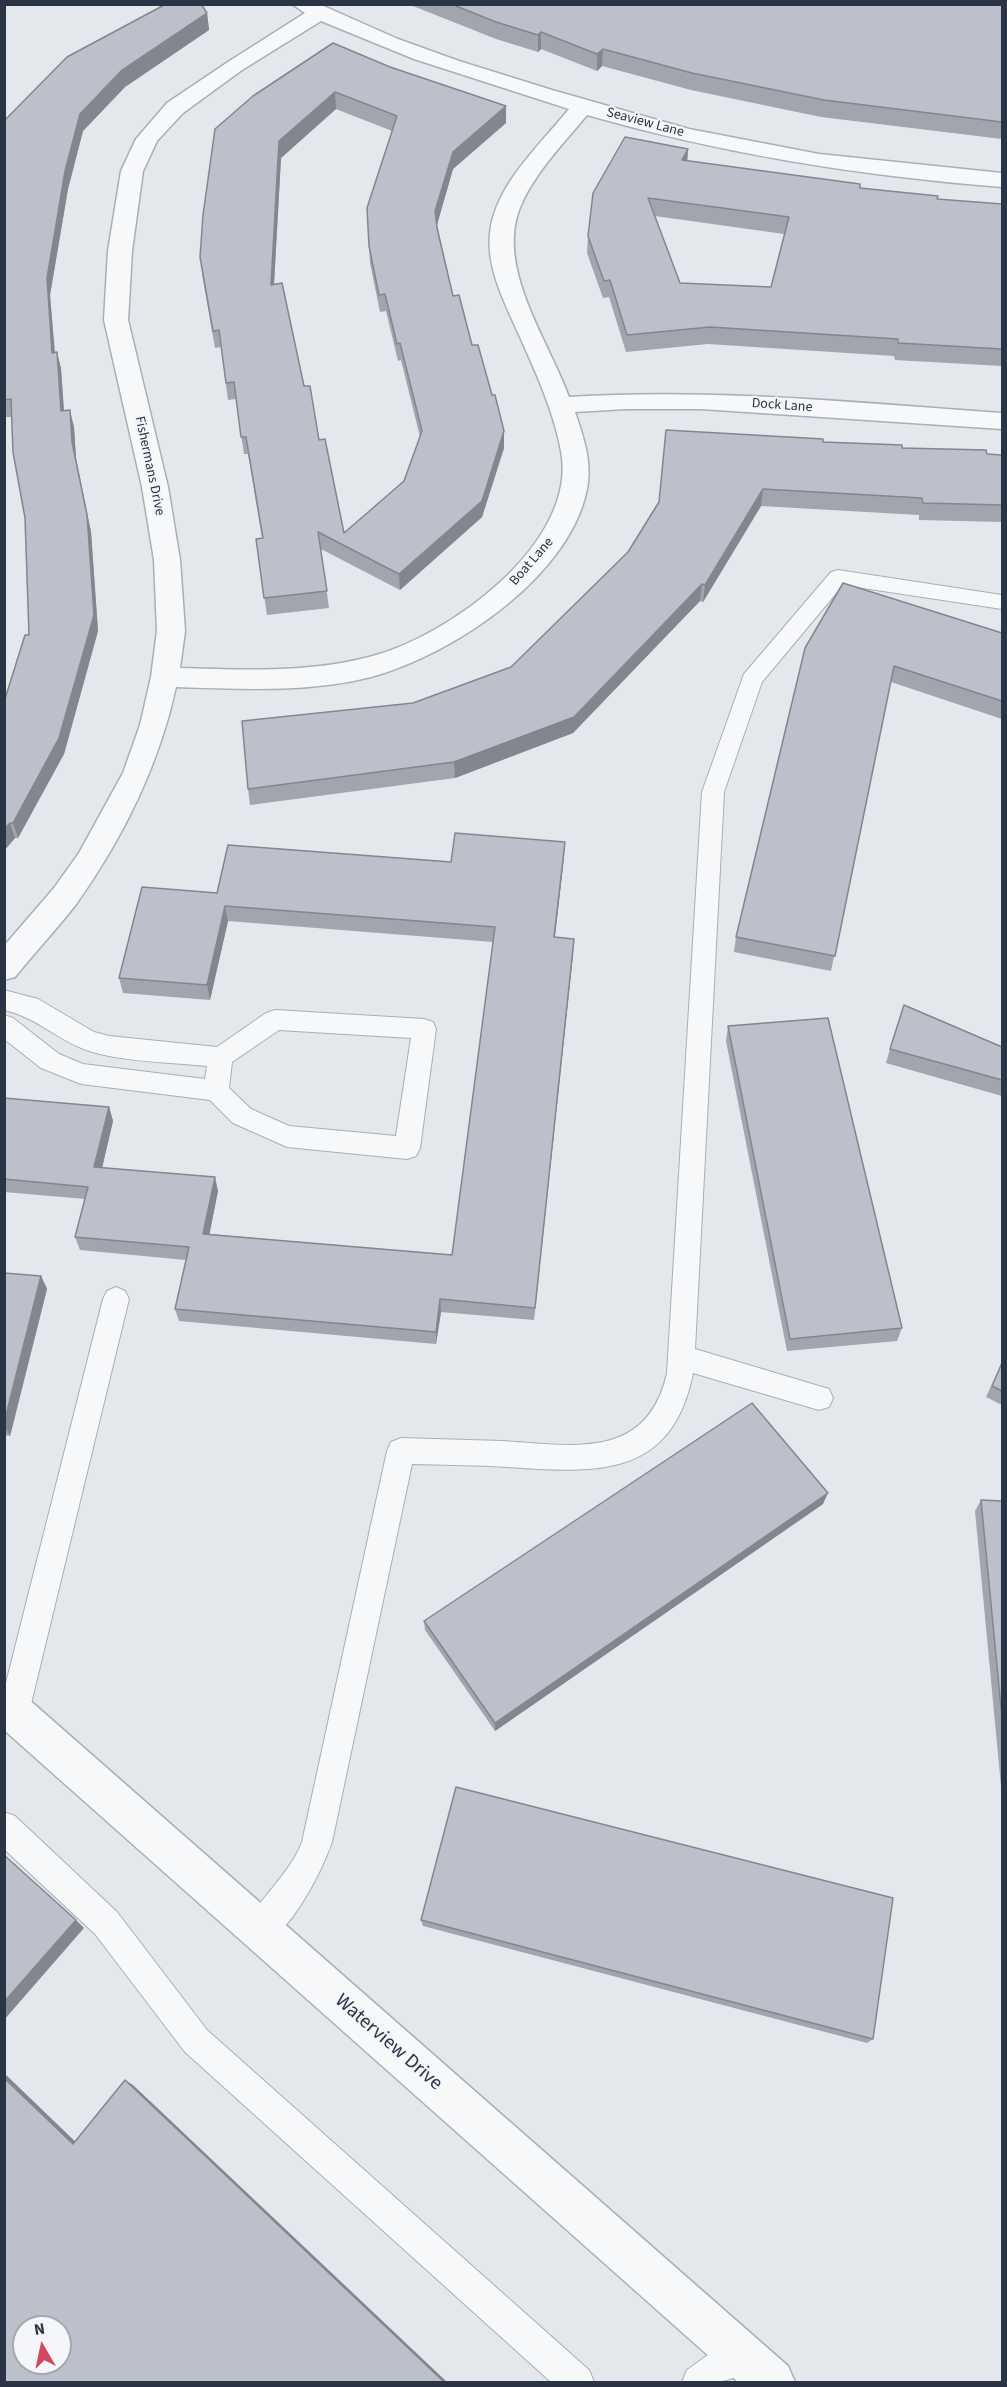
<!DOCTYPE html>
<html>
<head>
<meta charset="utf-8">
<style>
  body { margin:0 }
  #map { position:relative; width:1007px; height:2387px; overflow:hidden; background:#e4e7ec; font-family:"Source Sans 3",sans-serif }
  canvas { display:block }
  .frame { position:absolute; inset:0; border:6px solid #2b3445; pointer-events:none }
  .north { position:absolute; left:12px; top:2315px; width:60px; height:60px; box-sizing:border-box; background:#f4f6f9; border:2px solid #a4a8b1; border-radius:50%; rotate:351deg; font-size:16px; font-weight:700; line-height:24px; text-align:center; color:#2b3445 }
  .north::after { content:''; display:block; margin:auto; width:21px; height:27px; background:#d1495b; clip-path:polygon(50% 0,100% 100%,50% 72%,0 100%) }
</style>
</head>
<body>
<div id="map">
<canvas width="1007" height="2387"></canvas>
<div class="frame"></div>
<div class="north">N</div>
</div>
<script>
const ctx = document.querySelector('canvas').getContext('2d');
ctx.lineJoin = 'round';
function stroke(path, color, width, dash) { ctx.strokeStyle = color; ctx.lineWidth = width; ctx.lineCap = dash ? 'butt' : 'round'; ctx.setLineDash(dash || []); ctx.stroke(path); }
function fillPath(path, color) { ctx.fillStyle = color; ctx.fill(path, 'evenodd'); }
function drawText(font, color, halo, rows, align = 'center') {
  ctx.font = font + ' "Source Sans 3",sans-serif'; ctx.lineWidth = 4.5; ctx.setLineDash([]); ctx.textBaseline = 'middle'; ctx.strokeStyle = halo; ctx.fillStyle = color; for (const [text, x, y, turn = 0] of rows) {
    ctx.save(); ctx.translate(x, y); ctx.rotate((+turn || 0) * Math.PI / 180); ctx.textAlign = isNaN(turn) ? turn : align; if (halo) ctx.strokeText(text, 0, 0); ctx.fillText(text, 0, 0); ctx.restore();
  }
}
const service = new Path2D(`
  M838,570L1002,595V609L843,585L762,682L724,792L695,1349L819,1386L829,1389L833,1398L829,1407L819,1410L693,1373C672,1479 596,1473 508,1467C476,1465 444,1465 412,1464L332,1842C321,1873 291,1933 260,1946L249,1941L244,1930C258,1898 289,1876 302,1842L387,1451L391,1442L401,1438C435,1439 468,1440 502,1441C572,1445 647,1462 667,1373L702,792L744,674L831,572Z
  M4,990L38,999L94,1032L109,1036L217,1047L266,1013L275,1010L424,1019L433,1022L436,1029L420,1148L416,1156L407,1159L287,1147L233,1123L210,1100L81,1084L41,1068L4,1039V1015L13,1018L59,1054L83,1064L205,1079L207,1066C170,1062 112,1062 79,1047C52,1035 34,1017 4,1010ZM279,1030L411,1038L396,1136L289,1126L251,1109L229,1088L232,1062Z
  M116,1287L125,1291L129,1299L29,1712L25,1722L14,1727L4,1723V1691L103,1299L107,1291Z
  M4,1812L15,1816L117,1912L207,2030L589,2370L594,2382H551L185,2052L95,1934L4,1849Z
  M739,2336L751,2341L756,2353C742,2387 714,2382 682,2382L687,2370L727,2341Z`);
const minor = new Path2D(`
  M292,4H319L398,39L459,61L552,90L689,129L819,154L1002,173V187C861,176 723,154 587,115C565,142 537,170 522,203C493,264 548,339 569,397C714,388 858,403 1002,413V429L701,409H626L575,412C583,435 591,459 588,483C575,574 453,655 371,677C308,693 241,689 176,687C159,765 123,838 77,903C58,928 35,952 15,977L4,980V946L54,888L79,853L123,773L140,725L151,677L157,631L154,560L142,487L104,320L108,251L121,171L136,139L167,103L228,62L305,13ZM321,21L414,59L569,109C540,145 495,185 490,233C486,269 506,305 520,337C536,373 554,412 561,451C579,543 447,638 369,657C308,673 243,670 180,668L185,631L180,560L168,487L128,320L132,251L143,171L157,141L183,113L242,70Z
  M4,1685L18,1690L788,2366L795,2382H738L4,1730Z`);
stroke(service, '#a9aeb7', 2);
stroke(minor, '#a9aeb7', 3);
fillPath(service, '#f7f8fa');
fillPath(minor, '#f7f8fa');
fillPath(new Path2D(`
  M408,4H1002V139L821,117L691,90L602,66L597,71L541,49L538,52L496,39Z
  M207,13L209,30L125,87L83,131L68,189L50,295L55,352H57L61,369L64,410L74,427L76,459L91,532L98,631L64,754L18,838H15L4,851V702L29,635L25,518L11,417H4V121Z
  M390,67L506,106V123L453,169L437,225L453,296L472,345L504,448L482,517L400,590L321,549L329,608L267,615L256,539L262,538L248,454H244L236,399L228,400L221,347L215,348L202,274L215,129ZM336,109L392,131L367,208L370,263L380,312L386,311L398,361L401,360L420,437L404,481L344,533L304,386L274,284L281,158Z
  M688,149L687,161L860,188L937,199L1002,204V366L895,360L894,356L708,344L626,352L609,297L603,298L587,253L588,236ZM655,216L784,234L771,287L680,283Z
  M823,442L1002,455V522L919,520V515L761,506L703,602L700,601L573,733L455,778L250,805L248,789L413,703L511,667Z
  M1002,633V719L891,682L831,971L734,952L736,937L805,648Z
  M564,857L555,937L573,954L534,1320L441,1312L436,1344L179,1321L175,1309L186,1260L80,1250L75,1237L85,1199L4,1192V1098L109,1107L113,1121L102,1168L218,1191L209,1234L452,1255L493,942L228,921L210,1000L123,993L119,978L217,893L451,862Z
  M728,1026L902,1328L897,1341L787,1351L726,1041Z
  M1002,1047V1096L886,1063L890,1049Z
  M4,1273L41,1276L47,1289L10,1436L4,1435Z
  M1002,1362V1405L986,1397Z
  M981,1500L1002,1501V1797L975,1511Z
  M823,1504L495,1731L425,1630L424,1621Z
  M421,1920L873,2039L867,2043L423,1926Z`), '#a1a5ae');
fillPath(new Path2D(`
  M207,13L209,30L125,87L83,131L68,189L50,295L56,370L52,353L47,278L65,171L80,114L122,70Z
  M541,32V49L538,52V35Z
  M603,49L602,66L597,71V54Z
  M335,92L336,109L281,158L273,302L271,285L279,141Z
  M506,106V123L453,169L436,228L435,211L453,152Z
  M688,149L687,166L682,160Z
  M57,352L61,369L65,428L61,411Z
  M70,410L74,427L76,459L91,532L98,631L64,754L18,838L13,823L72,442Z
  M504,431V448L482,517L400,590L399,574Z
  M763,489L761,506L703,602L705,585Z
  M702,584L700,601L573,733L455,778L454,762Z
  M10,823L15,838L4,851V829Z
  M565,842L564,857L553,952L554,937Z
  M225,906L228,921L210,1000L207,985Z
  M574,939L573,954L534,1320L535,1308Z
  M109,1107L113,1121L99,1181L94,1167Z
  M215,1177L218,1191L207,1247L203,1234Z
  M41,1276L47,1289L10,1436L4,1425V1423Z
  M440,1299L441,1312L436,1344V1332Z
  M828,1493L823,1504L495,1731V1723Z
  M76,1920L84,1928L4,2020V2002Z
  M4,2073L82,2148L73,2144L4,2078Z
  M125,2080L133,2085L447,2382H444Z`), '#83868d');
const building = new Path2D(`
  M166,4H201L207,13L122,70L80,114L65,171L47,278L52,353L57,352L61,411L70,410L72,442L87,515L94,615L59,738L13,823H10L4,829V702L25,635H29L25,518L13,452L11,399L4,400V121L67,57Z
  M451,4H1002V122L824,100L692,73L603,49L597,54L541,32L538,35L496,22Z
  M333,43L390,67L506,106L453,152L435,211L437,228L453,296L459,295L472,345H478L492,395H495L504,431L482,501L399,574L318,532L327,591L264,598L256,539L263,538L246,437H241L234,382L226,383L219,330L213,331L200,257L203,215L215,129L253,96ZM335,92L397,116L367,208L369,246L379,295L385,294L397,344L400,343L422,431L404,481L344,533L325,439L319,440L310,386H304L282,283L271,285L279,141Z
  M625,137L688,149L682,160L860,184V188L938,196L937,199L1002,204V349L898,343V339L710,327L627,335L610,280L604,281L588,236L593,193ZM648,198L789,217L771,287L680,283Z
  M666,430L823,439V442L902,445V448L986,450L987,454L1002,455V505L923,503L922,498L763,489L705,585L702,584L574,717L454,762L248,789L242,721L413,703L511,667L628,552L659,502Z
  M843,583L1002,633V701L894,666L835,956L736,937L805,648Z
  M455,833L565,842L554,937L574,939L535,1308L440,1299L436,1332L175,1309L189,1247L75,1237L88,1187L4,1179V1098L109,1107L94,1167L215,1177L203,1234L452,1255L495,927L225,906L207,985L119,978L142,887L217,893L228,845L451,862Z
  M904,1005L1002,1047V1080L890,1049Z
  M828,1018L902,1328L790,1339L728,1026Z
  M4,1273L41,1276L4,1423Z
  M1002,1363V1391L992,1386Z
  M752,1403L828,1493L495,1723L424,1621Z
  M981,1500L1002,1501V1718Z
  M456,1787L893,1898L873,2039L421,1920Z
  M4,1855L76,1920L4,2002Z
  M4,2078L73,2144L125,2080L444,2382H4ZM24,2327H60V2363H24Z`);
fillPath(building, '#bbc0ca');
stroke(building, '#83868d', 1.5);
drawText('14px', '#2b3445', '#f4f6f9', [
  ["Seaview Lane",645,123,15],
  ["Dock Lane",782,406,4],
  ["Fishermans Drive",149,466,78],
  ["Boat Lane",532,562,-49]
]);
drawText('20px', '#2b3445', '#f4f6f9', [
  ["Waterview Drive",388,2043,41]
]);
</script>
</body>
</html>
